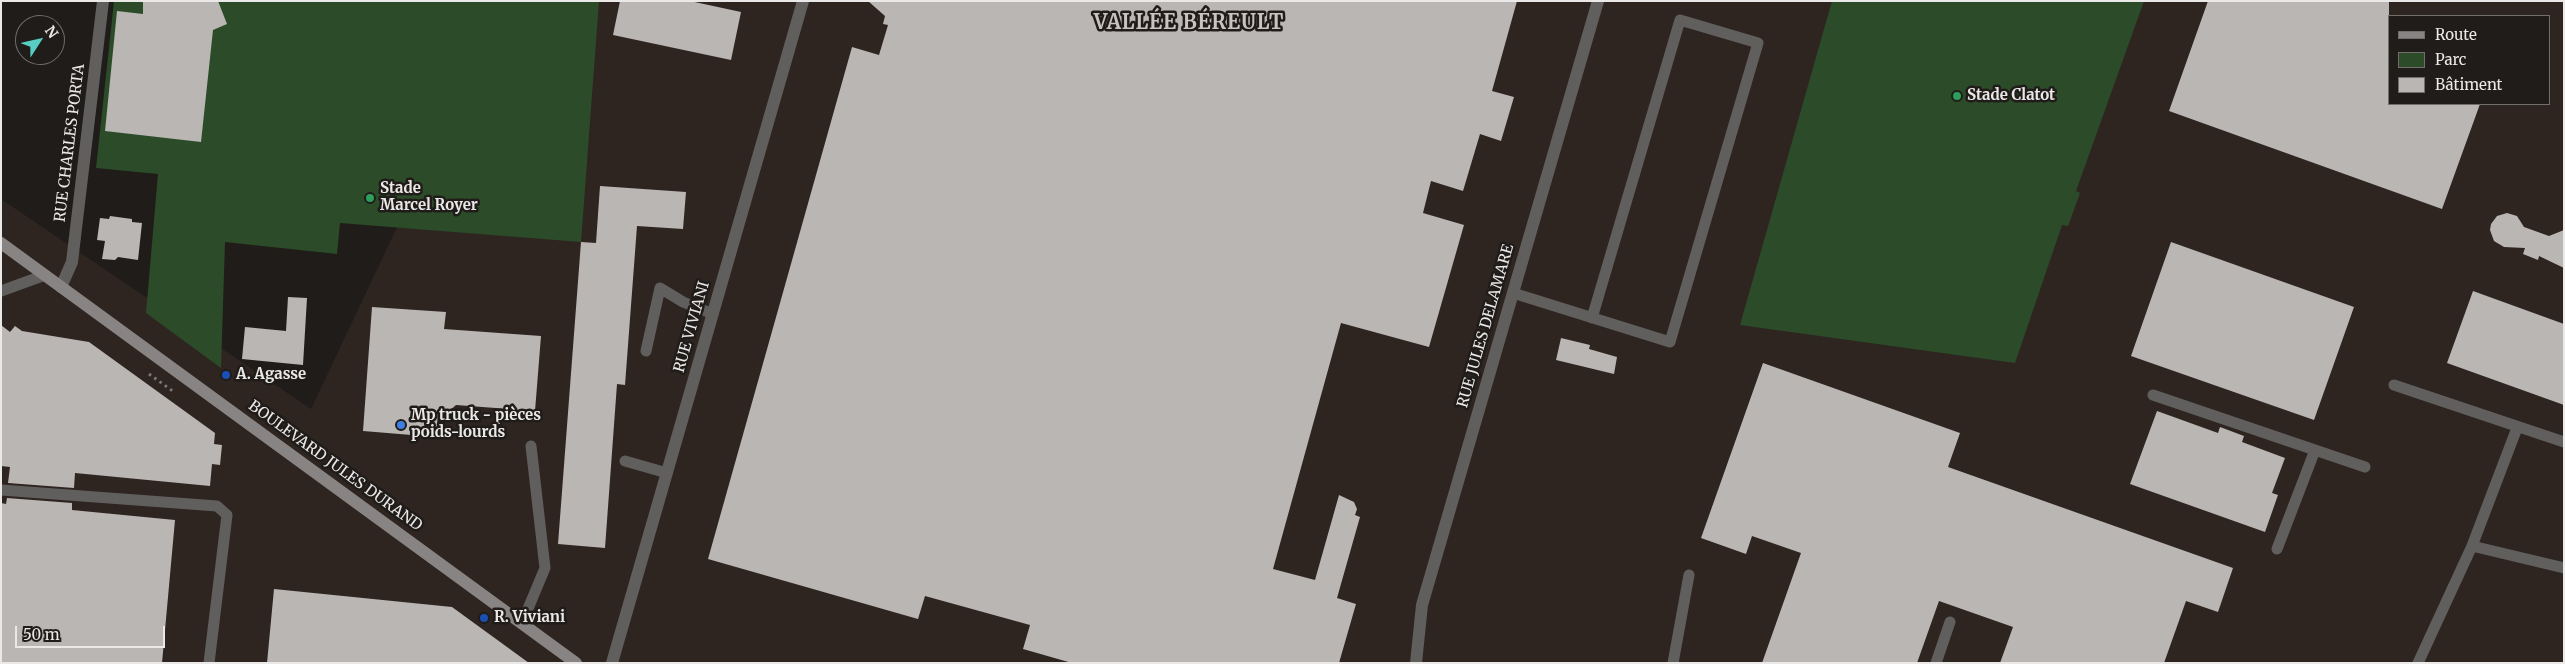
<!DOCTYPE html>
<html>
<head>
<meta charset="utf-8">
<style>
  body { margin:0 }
  #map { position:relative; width:2565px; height:664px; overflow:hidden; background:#1f1c1a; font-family:Merriweather,serif }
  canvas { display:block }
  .frame { position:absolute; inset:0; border:2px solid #ebe9e8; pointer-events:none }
  .legend { position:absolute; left:2388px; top:15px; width:162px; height:90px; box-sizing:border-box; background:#1f1c1a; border:1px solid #716e6c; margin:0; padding:6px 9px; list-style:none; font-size:15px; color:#ebe9e8 }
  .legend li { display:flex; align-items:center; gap:10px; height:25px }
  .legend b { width:25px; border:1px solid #716e6c }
  .north { position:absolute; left:15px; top:15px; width:50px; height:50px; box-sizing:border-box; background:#1f1c1a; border:1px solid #716e6c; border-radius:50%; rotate:55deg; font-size:14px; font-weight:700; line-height:20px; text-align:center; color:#ebe9e8 }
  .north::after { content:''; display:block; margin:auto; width:18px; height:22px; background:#57cec1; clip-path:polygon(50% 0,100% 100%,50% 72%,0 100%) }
  .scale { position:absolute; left:15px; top:626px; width:150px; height:22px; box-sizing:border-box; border:2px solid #ebe9e8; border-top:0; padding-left:6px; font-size:15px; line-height:18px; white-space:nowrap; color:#ebe9e8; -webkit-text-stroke:4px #1f1c1a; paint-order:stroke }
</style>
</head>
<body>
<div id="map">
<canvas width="2565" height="664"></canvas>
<div class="frame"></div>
<ul class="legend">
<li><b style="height:6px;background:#878483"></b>Route</li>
<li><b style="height:14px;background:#2c4c29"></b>Parc</li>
<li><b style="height:14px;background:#bab6b3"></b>Bâtiment</li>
</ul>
<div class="north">N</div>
<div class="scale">50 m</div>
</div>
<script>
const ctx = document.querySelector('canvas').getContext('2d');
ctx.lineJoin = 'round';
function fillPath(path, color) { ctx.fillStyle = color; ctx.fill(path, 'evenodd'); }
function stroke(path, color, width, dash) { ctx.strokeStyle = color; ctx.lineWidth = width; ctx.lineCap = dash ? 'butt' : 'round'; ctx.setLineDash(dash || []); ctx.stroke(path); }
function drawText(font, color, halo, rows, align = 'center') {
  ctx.font = font + ' Merriweather,serif'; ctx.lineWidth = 5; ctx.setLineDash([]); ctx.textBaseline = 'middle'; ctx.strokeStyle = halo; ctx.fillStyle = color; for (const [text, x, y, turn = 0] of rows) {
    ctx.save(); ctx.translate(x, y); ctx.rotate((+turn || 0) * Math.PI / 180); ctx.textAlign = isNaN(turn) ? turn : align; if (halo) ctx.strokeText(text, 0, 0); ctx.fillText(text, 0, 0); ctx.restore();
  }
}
fillPath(new Path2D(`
  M504,1H2564V663H1V199L311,409ZM2389,16H2549V104H2389Z`), '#2e2521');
fillPath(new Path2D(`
  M114,1H599L581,242L340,223L337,254L225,242L221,368L146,313L158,174L96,168Z
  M1832,1H2144L2076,191L2080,193L2068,226L2062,225L2015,363L1740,325Z`), '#2c4c29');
fillPath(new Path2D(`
  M143,1H218L227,24L213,30L201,142L105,131L117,11L143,14Z
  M620,1H690L741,12L731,60L613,35Z
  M868,1H1517L1492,91L1514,97L1501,141L1480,134L1463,191L1431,181L1423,213L1464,225L1429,347L1341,323L1273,569L1315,580L1339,495L1354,502L1357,509L1355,515L1360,517L1337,598L1356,604L1339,663H1072L1023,649L1030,625L925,596L918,619L708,559L852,47L879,55L888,25L883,24L885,16Z
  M2208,1H2389V104H2480L2442,209L2169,111Z
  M600,186L686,192L683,229L637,226L625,385L617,384L605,548L558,544L581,242L596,243Z
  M2507,213L2517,216L2524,227L2549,236L2564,230V268L2539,256L2538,260L2523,254L2525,248L2504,247L2494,241L2490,230L2491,224L2497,216Z
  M110,216L132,219V222L142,223L138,260L118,257L115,260L102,259L105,241L97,240L100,218L109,219Z
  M2171,242L2354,307L2314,420L2131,356Z
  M2473,291L2564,324V405L2447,363Z
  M288,297L307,298L303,365L242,359L245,327L286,331Z
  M372,307L446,312L444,329L541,336L535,411L456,405L448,412H438L436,437L363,431Z
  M1,325L10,332L15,326L22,331L89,342L215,433L214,444L222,445L220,465L212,464L210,486L75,473L74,488L8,483L10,467L1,466Z
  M1561,338L1590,345L1589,349L1617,357L1614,374L1556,360Z
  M1763,363L1960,433L1948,467L2233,568L2218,612L2186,601L2164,663H2000L2013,627L1939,601L1917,663H1762L1801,553L1752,536L1746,554L1701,538Z
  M2157,411L2218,433L2220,427L2244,436L2242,442L2285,458L2272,493L2278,495L2265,532L2130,484Z
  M7,498L72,503V510L175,520L162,663H1V503L6,504Z
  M274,589L452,607L529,663H267Z`), '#bab6b3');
stroke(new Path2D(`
  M149,374L174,392`), '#7a7776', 3, [2.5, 4]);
stroke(new Path2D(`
  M1,291L45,275
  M1513,293L1670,342L1758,43L1680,20L1592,318
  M646,351L660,288L683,302L713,314
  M2394,385L2564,442
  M2153,395L2365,467
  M625,461L667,473
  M1,490L217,506L227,515L209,663
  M2472,546L2517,428
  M2277,549L2315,450
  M522,623L545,568L531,446
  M1673,663L1689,575
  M1936,663L1950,622
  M2418,663L2472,546L2564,568`), '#615f5e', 11);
stroke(new Path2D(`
  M61,287L72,262L103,1
  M612,663L803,1
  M1416,663L1422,605L1598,1`), '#615f5e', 12);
stroke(new Path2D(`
  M1,243L576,663`), '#878483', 12);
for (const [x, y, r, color] of [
  [1957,96,5,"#2e9e5b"],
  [370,198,5,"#2e9e5b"],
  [226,375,5,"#1a4fb4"],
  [401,425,5,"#3f7fe0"],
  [484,618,5,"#1a4fb4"]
]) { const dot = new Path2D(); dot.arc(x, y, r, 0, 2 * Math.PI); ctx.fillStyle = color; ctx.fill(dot); stroke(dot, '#1f1c1a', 2); }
drawText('bold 15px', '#ebe9e8', '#1f1c1a', [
  ["Stade Clatot",1967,96],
  ["Stade",380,189],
  ["Marcel Royer",380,206],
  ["A. Agasse",236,375],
  ["Mp truck - pièces",411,416],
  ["poids-lourds",411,433],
  ["R. Viviani",494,618]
], 'left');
drawText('15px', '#ebe9e8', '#1f1c1a', [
  ["RUE CHARLES PORTA",70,143,-83],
  ["RUE JULES DELAMARE",1486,326,-74],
  ["RUE VIVIANI",692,327,-74],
  ["BOULEVARD JULES DURAND",335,466,36]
]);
ctx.letterSpacing = '1px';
drawText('bold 20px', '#c9c4c2', '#1f1c1a', [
  ["VALLÉE BÉREULT",1189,23]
]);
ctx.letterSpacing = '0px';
</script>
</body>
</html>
